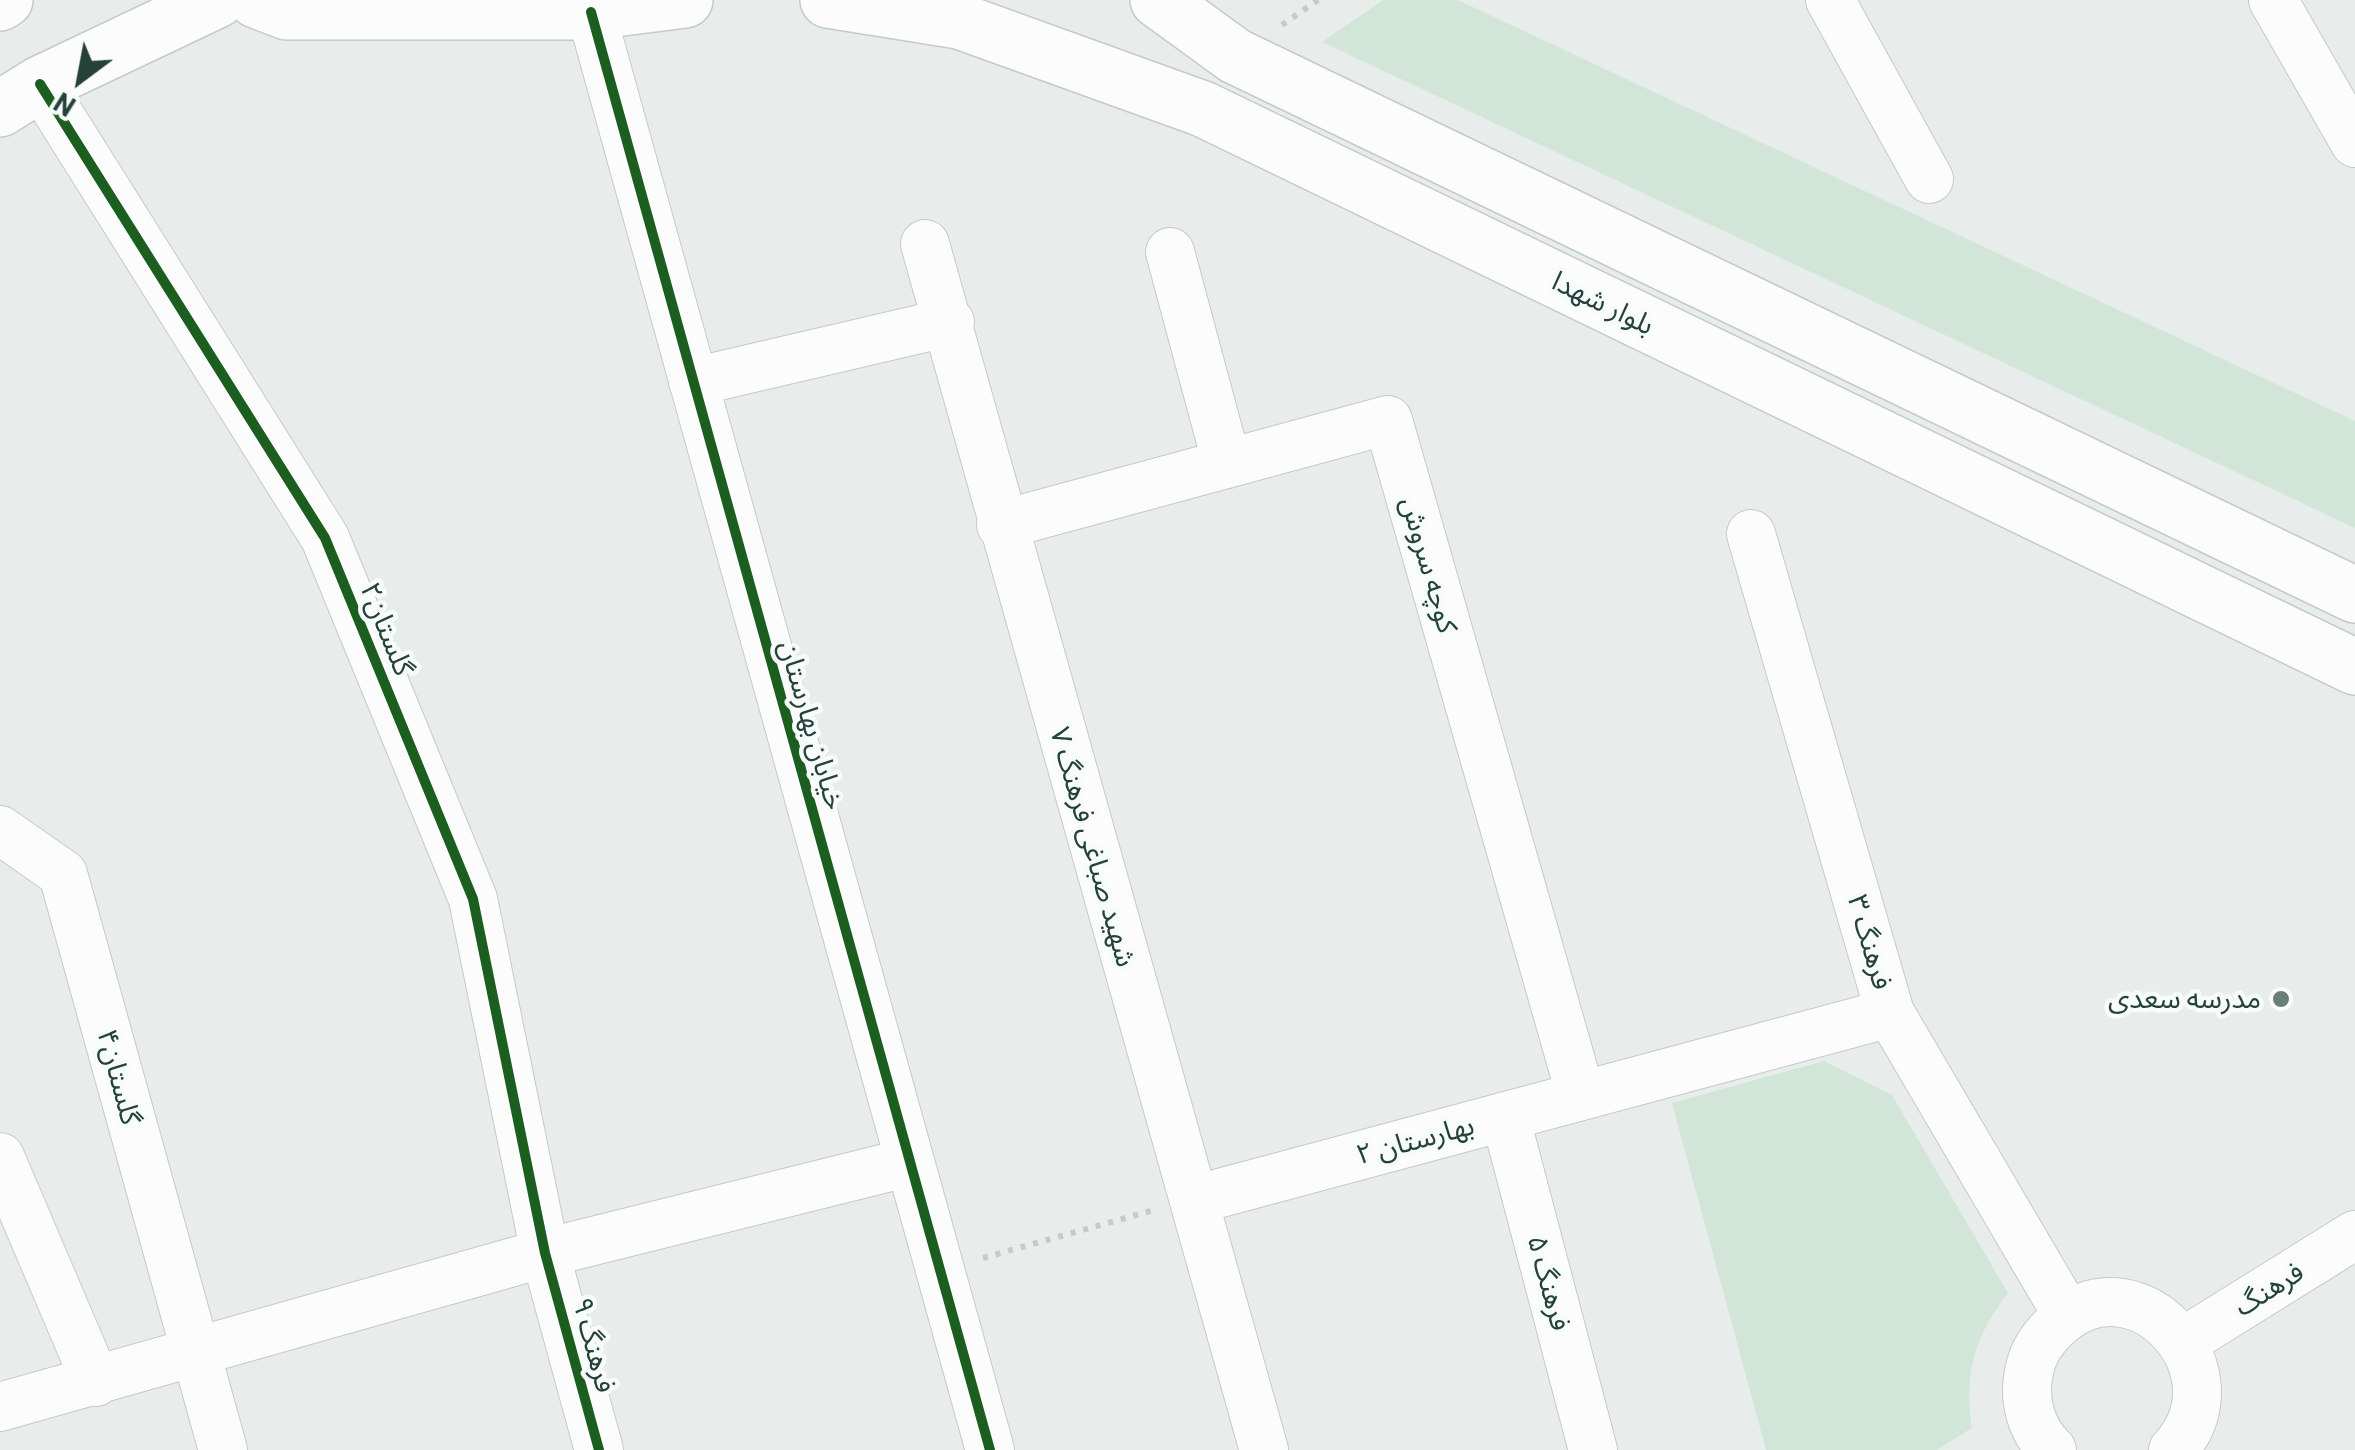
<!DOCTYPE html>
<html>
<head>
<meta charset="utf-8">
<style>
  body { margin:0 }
  #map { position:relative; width:2355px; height:1450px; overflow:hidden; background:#e8edeb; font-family:Barlow,sans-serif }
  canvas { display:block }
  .north { position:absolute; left:30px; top:30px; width:100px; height:100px; -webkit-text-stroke:8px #f7fbf9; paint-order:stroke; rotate:212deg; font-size:28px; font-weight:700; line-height:40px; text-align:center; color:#24423a }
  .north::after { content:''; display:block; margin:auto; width:35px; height:45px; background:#24423a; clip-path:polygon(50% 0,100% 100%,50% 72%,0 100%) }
</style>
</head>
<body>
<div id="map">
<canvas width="2355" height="1450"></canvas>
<div class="north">N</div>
</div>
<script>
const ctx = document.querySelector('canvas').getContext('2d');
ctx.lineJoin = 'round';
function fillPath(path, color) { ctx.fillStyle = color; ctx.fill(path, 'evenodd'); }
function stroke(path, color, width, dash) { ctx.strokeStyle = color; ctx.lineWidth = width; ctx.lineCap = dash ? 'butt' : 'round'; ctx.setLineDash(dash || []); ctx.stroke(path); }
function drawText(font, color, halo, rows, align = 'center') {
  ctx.font = font + ' Barlow,"Noto Sans Arabic",sans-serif'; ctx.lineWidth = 9; ctx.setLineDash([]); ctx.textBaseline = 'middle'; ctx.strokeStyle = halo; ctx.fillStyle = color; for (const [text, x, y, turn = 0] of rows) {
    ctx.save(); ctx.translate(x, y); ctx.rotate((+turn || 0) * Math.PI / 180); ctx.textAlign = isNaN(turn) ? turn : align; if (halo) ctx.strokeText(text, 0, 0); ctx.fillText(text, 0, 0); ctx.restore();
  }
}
fillPath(new Path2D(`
  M1383,0H1458L2355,421V528L1322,42Z
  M1824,1061L1892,1095L2008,1293C1974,1337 1964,1373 1972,1428L1937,1450H1766L1672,1103Z`), '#d1e6d8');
const street = new Path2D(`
  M1830,0L1929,179
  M2273,0L2355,143
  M591,12L990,1450
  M40,84L325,538L473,899L545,1253L599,1450
  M925,244L1264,1450
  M1170,252L1227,464
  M693,382L950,322
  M1001,525L1388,420L1581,1096
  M1751,534L1890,1013L2068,1316
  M0,830L63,874L223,1450
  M1505,1116L1593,1450
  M0,1157L96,1382
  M1194,1200L1890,1013
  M2183,1342L2355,1235
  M0,1407L545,1253L910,1162
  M2052,1450C2031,1430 2023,1400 2029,1372C2033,1350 2045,1335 2061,1321C2139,1256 2245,1373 2173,1450`);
const secondary = new Path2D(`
  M256,0L287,12H591L685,0
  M828,0L959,21L1203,109L2355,667
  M1158,0L1235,56L2355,595
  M0,3L5,0
  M0,109L40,84L217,0`);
stroke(street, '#c5cac8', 50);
stroke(secondary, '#c3cbc8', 58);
stroke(new Path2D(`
  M1282,25L1318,0
  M983,1258L1154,1210`), '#c3ccca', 6, [5, 8]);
stroke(street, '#fcfcfc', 48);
stroke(secondary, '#fcfcfc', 55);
stroke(new Path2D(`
  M591,12L990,1450
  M40,84L325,538L473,899L545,1253L599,1450`), '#1b5e20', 10);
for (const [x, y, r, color] of [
  [2281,999,10,"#697e78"]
]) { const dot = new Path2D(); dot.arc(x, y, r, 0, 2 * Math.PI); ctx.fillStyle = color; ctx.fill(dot); stroke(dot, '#f7fbf9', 4); }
drawText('28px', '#24423a', '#f7fbf9', [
  ["بلوار شهدا",1603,303,26],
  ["کوچه سروش",1429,565,74],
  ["گلستان۲",387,629,68],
  ["خیابان بهارستان",812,725,74],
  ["شهید صباغی فرهنگ ۷",1093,847,74],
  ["فرهنگ ۳",1870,942,74],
  ["گلستان۴",119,1077,75],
  ["بهارستان ۲",1415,1140,-15],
  ["فرهنگ ۵",1549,1283,75],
  ["فرهنگ",2269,1289,-32],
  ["فرهنگ ۹",594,1345,75]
]);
drawText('28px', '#24423a', '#f7fbf9', [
  ["مدرسه سعدی",2261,999]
], 'right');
</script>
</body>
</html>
